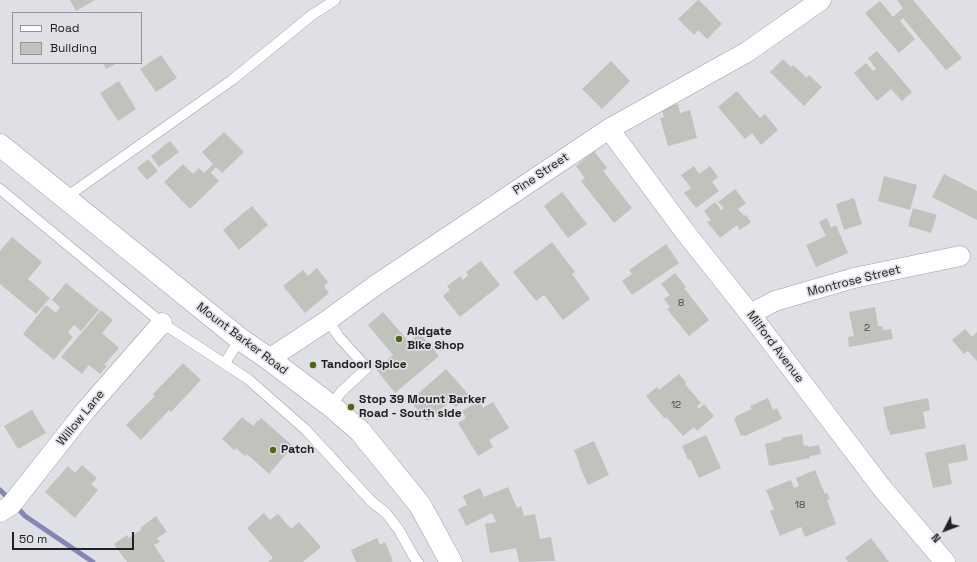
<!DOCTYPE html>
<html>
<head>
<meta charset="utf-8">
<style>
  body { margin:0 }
  #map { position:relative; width:977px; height:562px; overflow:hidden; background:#dfdfe6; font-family:"Space Grotesk",sans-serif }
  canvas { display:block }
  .legend { position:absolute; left:12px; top:12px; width:130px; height:52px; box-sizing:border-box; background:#dfdfe6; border:1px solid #939398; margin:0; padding:5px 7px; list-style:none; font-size:12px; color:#212123 }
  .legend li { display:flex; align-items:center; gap:8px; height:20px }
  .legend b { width:20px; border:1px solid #939398 }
  .north { position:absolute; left:925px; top:510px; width:40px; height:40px; -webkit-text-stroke:3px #dfdfe6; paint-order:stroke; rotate:228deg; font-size:11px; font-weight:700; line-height:16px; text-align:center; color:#212123 }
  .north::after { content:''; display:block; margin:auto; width:14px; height:18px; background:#212123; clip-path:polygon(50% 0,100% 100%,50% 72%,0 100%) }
  .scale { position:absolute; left:12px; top:532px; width:122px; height:18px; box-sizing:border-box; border:2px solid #212123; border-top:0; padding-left:5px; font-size:12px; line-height:14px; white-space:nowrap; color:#212123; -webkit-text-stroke:3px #dfdfe6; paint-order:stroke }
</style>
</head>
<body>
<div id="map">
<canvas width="977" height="562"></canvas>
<ul class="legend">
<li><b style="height:5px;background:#fff"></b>Road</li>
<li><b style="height:11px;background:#c0c2bc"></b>Building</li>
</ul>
<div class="north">N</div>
<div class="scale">50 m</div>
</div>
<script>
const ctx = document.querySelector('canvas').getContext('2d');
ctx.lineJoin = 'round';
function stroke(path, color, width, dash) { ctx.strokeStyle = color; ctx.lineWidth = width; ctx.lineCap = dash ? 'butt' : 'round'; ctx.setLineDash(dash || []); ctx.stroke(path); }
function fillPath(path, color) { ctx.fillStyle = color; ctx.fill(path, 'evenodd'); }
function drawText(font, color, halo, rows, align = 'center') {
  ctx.font = font + ' "Space Grotesk",sans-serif'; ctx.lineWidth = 3.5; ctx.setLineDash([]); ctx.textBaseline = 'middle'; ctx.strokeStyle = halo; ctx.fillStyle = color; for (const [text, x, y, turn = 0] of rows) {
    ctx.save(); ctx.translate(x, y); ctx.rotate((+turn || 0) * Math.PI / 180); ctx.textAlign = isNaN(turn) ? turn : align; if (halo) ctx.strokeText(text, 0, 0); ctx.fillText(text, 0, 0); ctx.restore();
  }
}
stroke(new Path2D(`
  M0,490L9,499
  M15,505L25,516L93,562`), '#8486b7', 5);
fillPath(new Path2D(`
  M70,0H95L76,11Z
  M698,0H699L722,24L707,39L698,30L694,35L678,19Z
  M897,0H913L962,58L946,70L903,18L900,21L915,39L899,53L865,13L880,1L893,17L903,8Z
  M877,51L912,92L902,101L891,89L877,101L854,73L866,63L873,71L876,69L868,58Z
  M161,55L177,78L156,92L140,69Z
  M783,59L791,67L793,65L807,78L809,75L822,87L804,106L770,72Z
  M611,61L630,81L602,109L582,89Z
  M103,63H117L106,69Z
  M119,81L136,109L118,121L100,93Z
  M737,91L760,118L765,114L778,130L761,145L752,133L745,139L718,107Z
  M678,104L680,113L690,110L697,138L668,146L660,118L664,117L661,108Z
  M224,132L244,152L222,173L216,167L211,173L219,181L190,209L164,182L183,164L193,174L199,168L204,173L213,164L202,152Z
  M170,141L179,152L159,167L151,156Z
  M594,151L607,168L603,171L632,208L614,223L581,181L585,178L576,166Z
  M148,159L158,171L147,180L137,168Z
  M694,166L699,174L710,166L718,177L712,182L719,191L696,208L684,193L691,188L681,175Z
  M944,174L977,191V220L932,197Z
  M884,176L917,185L910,210L878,201Z
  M735,189L746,203L738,209L744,216L746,215L751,222L740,230L737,225L720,238L707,222L711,220L704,211L715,202L721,210L724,208L718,202Z
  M562,192L587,224L568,238L544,206Z
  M854,198L862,224L844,230L836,204Z
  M252,206L268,225L239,250L223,230Z
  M913,208L937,215L931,233L908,226Z
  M827,218L831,228L836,225L848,253L816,267L806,245L826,236L819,222Z
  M12,237L42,262L28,279L50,298L36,314L0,284V251Z
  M552,242L575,272L572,274L590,299L563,320L544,295L536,301L513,272Z
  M666,244L679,263L632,295L622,281L632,274L629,270Z
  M481,261L500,285L460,317L443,296L450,290L447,286L460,276L463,280L468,275L466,272Z
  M317,268L328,282L324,286L329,293L305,313L283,286L303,270L308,276Z
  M675,273L686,287L684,288L709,320L689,336L667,309L670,307L664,299L670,295L661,284Z
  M66,283L99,310L81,331L74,325L68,332L73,337L54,360L23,334L46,305L56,313L60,307L52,300Z
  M875,307L878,326H882L883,330L891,329L893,339L849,347L848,337L854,336L849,312Z
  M101,310L113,320L102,333L119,348L104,365L107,366L100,374L89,365L82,374L61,357Z
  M383,312L409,342L420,333L439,356L395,393L376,369L393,355L368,325Z
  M965,329L972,337L977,332V361L968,351L964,354L952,340Z
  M183,363L201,380L171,412L169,410L141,440L126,425L155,396L153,394Z
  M446,369L469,395L456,407L450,401L427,421L410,401Z
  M679,374L686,382L685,384L701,403L697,406L699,409L704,404L714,416L697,431L694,427L683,436L666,417L665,419L646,396L657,387L659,390Z
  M768,398L773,410L777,408L782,419L745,436L744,435L741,436L734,419L736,418V416L752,409L750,406Z
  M928,398L930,410L923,412L926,428L890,435L889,430L888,431L883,407Z
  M479,401L483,408L493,402L509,428L489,440L493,447L478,456L458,423L466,418L462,411Z
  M32,410L46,433L18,449L4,426Z
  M242,417L253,426L258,420L259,421L261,418L293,446L269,474L247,454L245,456L236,448L234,450L222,439Z
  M802,434L804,446L808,445V447L819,445L821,454L810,456V458L769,466L765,444L782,440L781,438Z
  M706,435L721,468L699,478L690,459L688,460L682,446Z
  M594,441L609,475L588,485L579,465H580L574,450Z
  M965,444L968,460L948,464L952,484L933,488L925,453Z
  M82,465L97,478L91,484L98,490L75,518L45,492L68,466L75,473Z
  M815,470L825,494L827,493L830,499L827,500L836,524L805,537L801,527L780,536L770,511L774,509L766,490L791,480L794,488L799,486L796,478Z
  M508,487L517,508L521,506L524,516L535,514L540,539L551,537L555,561L519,562L516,548L490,553L485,524L496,522L492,513L466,526L458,509L467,505L463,496L480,488L484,497Z
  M264,513L270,520L278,514L291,529L299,522L321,547L303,562H268L273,558L247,528Z
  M156,516L167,532L157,538L160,542L154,545L165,562H127L114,544L127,535L129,538L142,529L140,528Z
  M377,538L380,545L385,542L393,561L391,562H356L351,550Z
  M871,538L889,562H848L845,558Z`), '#c0c2bc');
const lane = new Path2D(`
  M0,189L162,323L248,379L306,430L371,501L386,513L399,530L414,557L418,562
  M65,198L232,80L312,15L335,0
  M328,320L339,337L367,368L341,392L331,406
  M225,363L240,339`);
const street = new Path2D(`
  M609,129L685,232L750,314L882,488L945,562
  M750,314L775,301L854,278L960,256
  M269,359L328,320L376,285L609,129L747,52L821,0
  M0,512L11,505L86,410L162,323`);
const primary = new Path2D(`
  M0,145L240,339L269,359L331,406L360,431L420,505L451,562`);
stroke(lane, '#9fa0a6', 11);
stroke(street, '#9fa0a6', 21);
stroke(primary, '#9fa0a6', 23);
stroke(lane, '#fff', 10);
stroke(street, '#fff', 20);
stroke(primary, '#fff', 22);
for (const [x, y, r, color] of [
  [399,339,4,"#526612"],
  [313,365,4,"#526612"],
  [351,407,4,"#526612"],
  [273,450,4,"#526612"]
]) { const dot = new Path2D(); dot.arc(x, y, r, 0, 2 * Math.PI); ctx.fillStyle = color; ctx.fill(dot); stroke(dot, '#dfdfe6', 1.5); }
drawText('10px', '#494949', null, [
  ["8",681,303],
  ["2",867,328],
  ["12",676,405],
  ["18",800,505]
]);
drawText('12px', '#212123', '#dfdfe6', [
  ["Pine Street",541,174,-34],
  ["Montrose Street",854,281,-14],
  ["Mount Barker Road",242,339,37],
  ["Milford Avenue",775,347,53],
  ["Willow Lane",81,418,-51]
]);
drawText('bold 12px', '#212123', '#dfdfe6', [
  ["Aldgate",407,332],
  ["Bike Shop",407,346],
  ["Tandoori Spice",321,365],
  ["Stop 39 Mount Barker",359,400],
  ["Road - South side",359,414],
  ["Patch",281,450]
], 'left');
</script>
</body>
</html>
